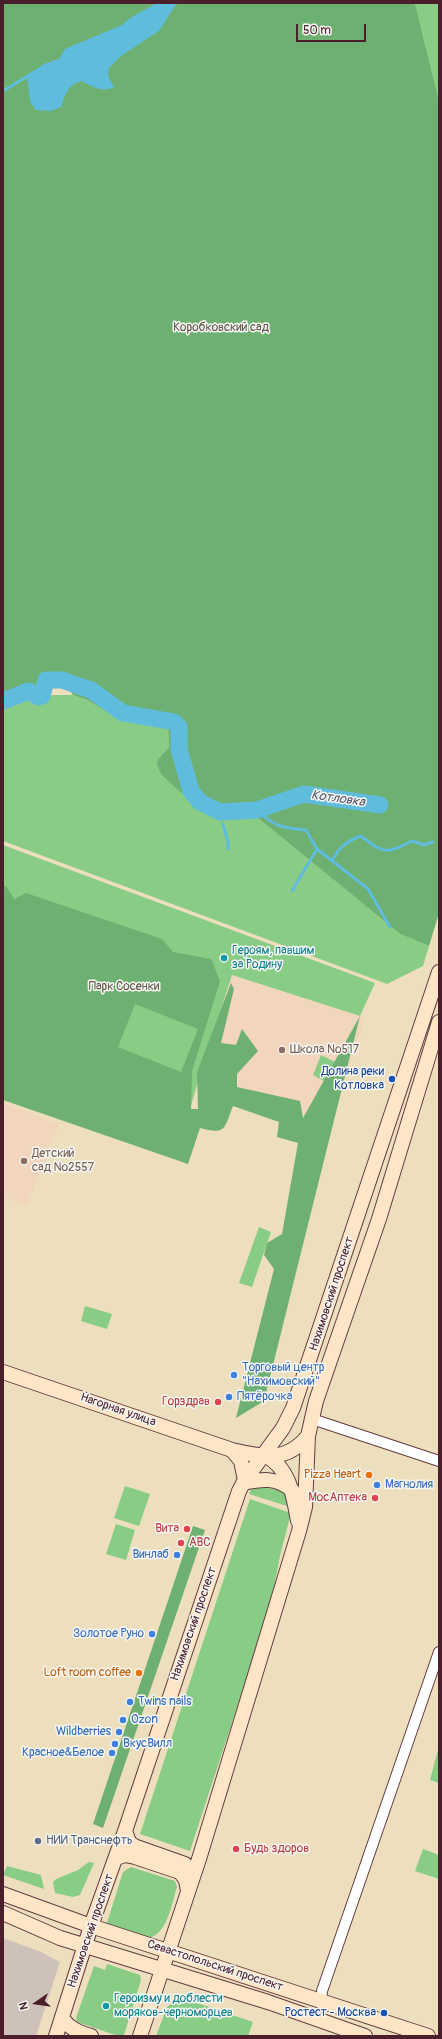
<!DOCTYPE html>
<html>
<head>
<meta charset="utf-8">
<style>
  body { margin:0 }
  #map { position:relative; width:442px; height:2039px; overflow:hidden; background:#eddfbd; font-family:Pangolin,sans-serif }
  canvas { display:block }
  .frame { position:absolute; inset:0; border:4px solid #4a1f2b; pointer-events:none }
  .north { position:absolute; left:16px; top:1983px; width:40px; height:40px; -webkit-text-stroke:3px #f6f6f2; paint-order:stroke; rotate:257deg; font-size:11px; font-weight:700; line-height:16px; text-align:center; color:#4a1f2b }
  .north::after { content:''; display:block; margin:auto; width:14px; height:18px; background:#4a1f2b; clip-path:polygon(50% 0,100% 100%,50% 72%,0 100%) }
  .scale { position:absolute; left:296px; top:24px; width:70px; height:18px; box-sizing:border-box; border:2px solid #4a1f2b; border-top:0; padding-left:5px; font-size:12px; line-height:14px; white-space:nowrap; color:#4a1f2b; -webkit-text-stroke:3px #f6f6f2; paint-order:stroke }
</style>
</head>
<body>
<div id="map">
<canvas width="442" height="2039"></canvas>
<div class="frame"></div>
<div class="north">N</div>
<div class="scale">50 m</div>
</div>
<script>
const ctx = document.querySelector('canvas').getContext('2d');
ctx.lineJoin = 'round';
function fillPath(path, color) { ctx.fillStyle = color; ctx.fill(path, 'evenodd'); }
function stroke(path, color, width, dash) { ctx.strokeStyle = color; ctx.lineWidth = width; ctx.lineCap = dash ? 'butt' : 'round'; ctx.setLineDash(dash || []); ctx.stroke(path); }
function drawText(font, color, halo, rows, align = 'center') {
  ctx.font = font + ' Pangolin,sans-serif'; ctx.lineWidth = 3; ctx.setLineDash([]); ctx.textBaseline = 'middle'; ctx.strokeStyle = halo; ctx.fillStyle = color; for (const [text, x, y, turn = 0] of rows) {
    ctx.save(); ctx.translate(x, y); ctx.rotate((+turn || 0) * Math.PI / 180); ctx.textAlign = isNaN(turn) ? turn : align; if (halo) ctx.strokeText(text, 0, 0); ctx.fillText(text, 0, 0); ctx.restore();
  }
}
fillPath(new Path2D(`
  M232,975L365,1018L332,1124L198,1081Z
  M3,1103L58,1124L27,1206L3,1197Z`), '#f1d5bd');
fillPath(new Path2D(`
  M3,1938L41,1952L60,1962L36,2036H3Z`), '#cec1ba');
fillPath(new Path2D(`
  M415,3H439V101Z
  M30,690L37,695H73L87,700L102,709L164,723L168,728L169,747L158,759L206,803L253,814L400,934L429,946L423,966L387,984L3,841V699Z
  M3,845L375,983L360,1016L232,975L198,1081L190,1109L3,1037Z
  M321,1055L335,1062L324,1081L313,1075Z
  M259,1227L271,1232L252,1287L239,1283Z
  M85,1306L112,1314L107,1329L81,1321Z
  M125,1486L150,1494L139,1526L114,1518Z
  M255,1486L284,1491L287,1494L290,1507L249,1494L251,1489Z
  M250,1499L291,1513L280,1556L271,1603L190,1851L140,1834Z
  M116,1524L135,1530L126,1560L106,1554Z
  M439,1746V1783L430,1780Z
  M423,1849L439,1855V1879L415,1871Z
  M89,1862L94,1863L80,1895L73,1897L55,1893L53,1882L56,1879L78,1870Z
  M7,1866L41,1875L44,1889L3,1875Z
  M131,1867L175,1881L177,1887C171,1905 168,1935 146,1939L106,1926L123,1872Z
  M107,1964L140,1975L141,1980L124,2035H115L77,2022L76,2018L94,1966L105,1970Z
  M177,2000L194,2002L253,2022L248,2036H156L167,2007Z`), '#88cc85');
fillPath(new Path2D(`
  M3,3H415L439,101V913L429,946L400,934L253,814L206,803L180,792L161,774L157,764L158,759L169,747L168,728L164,723L102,709L87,700L73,695L62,679H46L41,695H37L29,690L3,699Z
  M6,886L14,899L26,893L162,939L173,952L211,959L220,981L192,1071L191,1109H198L197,1072L231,983L234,989L221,1043L236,1045L242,1029L258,1051L237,1074V1087L300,1101L303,1118L360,1016L264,1401L236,1418L274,1269L264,1255L267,1243L282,1234L298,1143L277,1137L279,1122L233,1106C224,1129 226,1135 200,1128L188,1164L3,1100V887ZM135,1004L198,1029L181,1072L118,1047Z
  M193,1526L205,1530L103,1828L93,1824Z`), '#6eb072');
fillPath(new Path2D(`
  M157,3H177L159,31L121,56L109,68L108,76L114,87C103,93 92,87 82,81C68,84 65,95 61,107L51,111L36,110L30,102L27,75L44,64L59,59L65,49L122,25L130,18Z`), '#5fbcdd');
stroke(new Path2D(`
  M3,91L31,74
  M257,810C273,826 283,828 306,830L317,849L368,889L390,927
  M220,812L221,817
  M223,824L228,842V849
  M332,861C339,847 347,841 361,836C384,854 386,854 412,841L424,845L433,842
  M292,891L317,849`), '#5fbcdd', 3);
stroke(new Path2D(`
  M3,701L29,691L38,697L42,696L46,680H62L91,690L123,713L174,722L179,727V749L191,791L200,802L220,812L257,810L304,794L380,805`), '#5fbcdd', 17);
const street = new Path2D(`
  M312,1419L439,1461
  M321,2001L322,1991L439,1652`);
const secondary = new Path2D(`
  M3,1372L232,1450C262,1457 286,1463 308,1436
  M232,1450L241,1461L245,1480
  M264,1455C289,1466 294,1497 298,1521
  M243,1483C262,1479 276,1477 292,1490
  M125,1831L129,1842L134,1846L185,1864
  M116,1858L125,1855L135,1857L180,1872L186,1880L188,1891
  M3,1894L91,1926L428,2036
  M3,1913L60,1938L268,2002L365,2036
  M62,2018C70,2029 78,2032 91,2036
  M56,2036L91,1926L125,1831L239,1491L245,1480L283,1428L293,1408L439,972
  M140,2036L199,1859L299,1531L305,1507L308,1436L316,1401L379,1219L439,1022`);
stroke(street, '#623c41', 12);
stroke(secondary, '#623c41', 16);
stroke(street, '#fff', 10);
stroke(secondary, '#fee5c5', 14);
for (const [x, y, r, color] of [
  [224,958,4,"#0f9aa8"],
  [282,1050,4,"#8d6e63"],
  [392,1079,4,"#1a4fb4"],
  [24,1161,4,"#8d6e63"],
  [234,1375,4,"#3f7fe0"],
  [229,1397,4,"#3f7fe0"],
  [218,1402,4,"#e0444e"],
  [369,1475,4,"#e8710a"],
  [377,1485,4,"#3f7fe0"],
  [375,1498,4,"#e0444e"],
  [187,1529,4,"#e0444e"],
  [181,1543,4,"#e0444e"],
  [177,1555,4,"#3f7fe0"],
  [152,1634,4,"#3f7fe0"],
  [139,1673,4,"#e8710a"],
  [130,1702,4,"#3f7fe0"],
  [123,1720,4,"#3f7fe0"],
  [119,1732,4,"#3f7fe0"],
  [115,1744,4,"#3f7fe0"],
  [112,1753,4,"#3f7fe0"],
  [38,1841,4,"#5c6f8a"],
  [236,1849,4,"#e0444e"],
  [106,2006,4,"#0f9aa8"],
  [384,2013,4,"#1a4fb4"]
]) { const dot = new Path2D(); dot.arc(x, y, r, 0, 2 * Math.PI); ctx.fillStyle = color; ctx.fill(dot); stroke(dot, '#f6f6f2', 1.5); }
drawText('12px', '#5d5346', '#f6f6f2', [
  ["Коробковский сад",221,328],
  ["Парк Сосенки",124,987]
]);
drawText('12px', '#0d838f', '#f6f6f2', [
  ["Героям, павшим",232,951],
  ["за Родину",232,965],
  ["Героизму и доблести",114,1999],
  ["моряков-черноморцев",114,2013]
], 'left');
drawText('12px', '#785e54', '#f6f6f2', [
  ["Школа №517",290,1050],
  ["Детский",32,1154],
  ["сад №2557",32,1168]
], 'left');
drawText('12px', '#164399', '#f6f6f2', [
  ["Долина реки",384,1072],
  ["Котловка",384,1086],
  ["Ростест - Москва",376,2013]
], 'right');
drawText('12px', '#4a1f2b', '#f6f6f2', [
  ["Нахимовский проспект",332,1294,-72],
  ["Нагорная улица",118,1410,19],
  ["Нахимовский проспект",194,1624,-71],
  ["Нахимовский проспект",91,1931,-71],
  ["Севастопольский проспект",215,1966,18]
]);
drawText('12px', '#366cbe', '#f6f6f2', [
  ["Торговый центр",242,1368],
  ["\"Нахимовский\"",242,1382],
  ["Пятёрочка",237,1397],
  ["Магнолия",385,1485],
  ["Винлаб",169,1555,"right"],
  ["Золотое Руно",144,1634,"right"],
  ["Twins nails",138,1702],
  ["Ozon",131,1720],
  ["Wildberries",111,1732,"right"],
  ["ВкусВилл",123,1744],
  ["Красное&Белое",104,1753,"right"]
], 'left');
drawText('12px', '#be3a42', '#f6f6f2', [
  ["Горздрав",210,1402],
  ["МосАптека",367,1498],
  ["Вита",179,1529],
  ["ABC",189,1543,"left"],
  ["Будь здоров",244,1849,"left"]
], 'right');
drawText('12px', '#c56008', '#f6f6f2', [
  ["Pizza Heart",361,1475],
  ["Loft room coffee",131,1673]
], 'right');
drawText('12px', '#4e5e75', '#f6f6f2', [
  ["НИИ Транснефть",46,1841]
], 'left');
drawText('italic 13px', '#515669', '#f6f6f2', [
  ["Котловка",338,799,8]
]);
</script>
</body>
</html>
